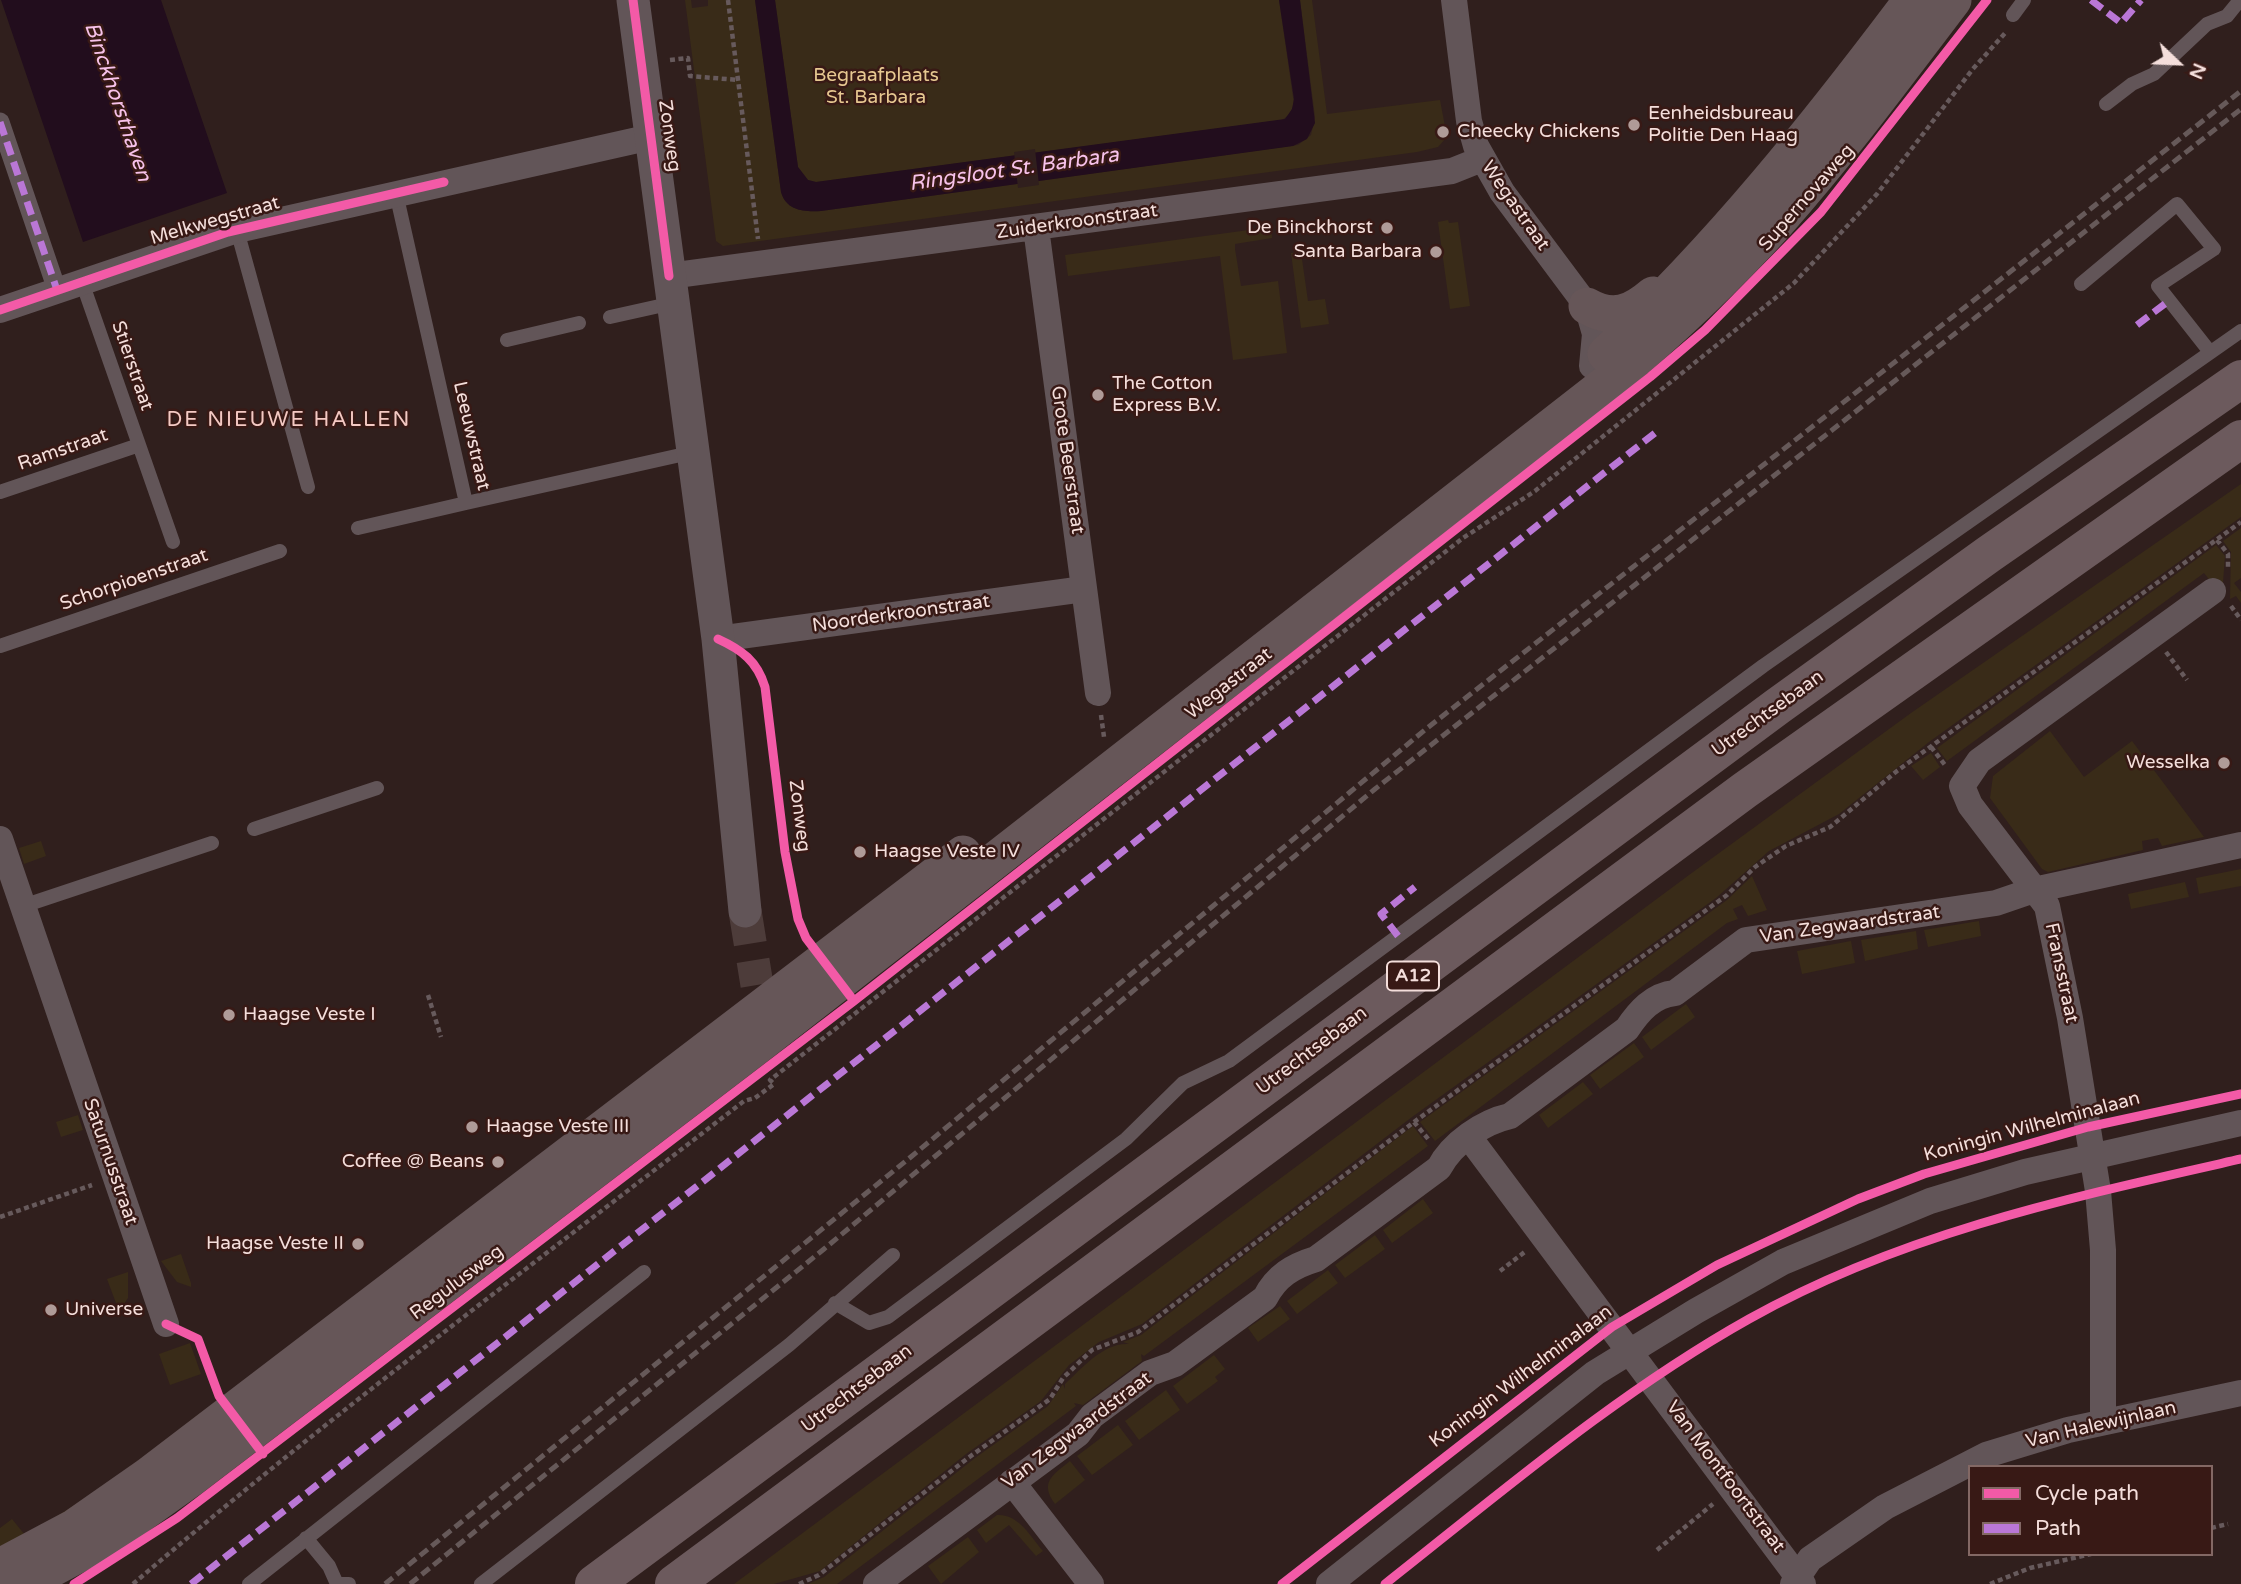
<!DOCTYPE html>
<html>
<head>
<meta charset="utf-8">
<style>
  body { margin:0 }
  #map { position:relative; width:2241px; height:1584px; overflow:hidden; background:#301f1d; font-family:"Varela Round",sans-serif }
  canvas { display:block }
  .legend { position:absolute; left:1968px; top:1465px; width:245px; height:91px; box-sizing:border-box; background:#381915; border:2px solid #836864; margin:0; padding:9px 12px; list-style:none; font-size:21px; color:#f4dedb }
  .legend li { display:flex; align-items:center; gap:14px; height:35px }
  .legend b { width:35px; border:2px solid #836864 }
  .north { position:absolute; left:2143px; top:28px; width:70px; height:70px; -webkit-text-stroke:5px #381915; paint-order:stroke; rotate:113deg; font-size:19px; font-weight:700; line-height:28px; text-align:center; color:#f4dedb }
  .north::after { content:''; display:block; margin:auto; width:24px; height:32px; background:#f4dedb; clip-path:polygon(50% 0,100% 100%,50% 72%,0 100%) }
</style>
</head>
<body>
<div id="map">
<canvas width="2241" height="1584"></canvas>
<ul class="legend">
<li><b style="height:9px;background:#f35aa7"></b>Cycle path</li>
<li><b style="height:9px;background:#ba77d6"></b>Path</li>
</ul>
<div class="north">N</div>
</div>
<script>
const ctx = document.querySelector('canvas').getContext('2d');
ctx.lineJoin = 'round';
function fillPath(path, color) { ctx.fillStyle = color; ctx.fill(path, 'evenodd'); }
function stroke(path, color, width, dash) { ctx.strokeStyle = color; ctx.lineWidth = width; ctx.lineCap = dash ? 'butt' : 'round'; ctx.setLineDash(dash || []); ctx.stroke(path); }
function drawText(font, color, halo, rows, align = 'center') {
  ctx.font = font + ' "Varela Round",sans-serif'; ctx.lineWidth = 5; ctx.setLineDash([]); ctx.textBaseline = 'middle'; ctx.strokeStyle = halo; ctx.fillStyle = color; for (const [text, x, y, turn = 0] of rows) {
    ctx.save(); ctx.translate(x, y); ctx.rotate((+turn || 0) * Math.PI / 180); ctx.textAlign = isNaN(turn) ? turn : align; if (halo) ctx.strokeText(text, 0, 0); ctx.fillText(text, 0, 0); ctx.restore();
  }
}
fillPath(new Path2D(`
  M685,0H691L692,8L708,6V0H755L781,192C787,211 805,212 821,211L1298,145L1311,135L1315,117L1300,0H1312L1327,114L1440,100L1447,137L1438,147L1417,152L723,246L716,241Z
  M775,0H1279L1294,104L1290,114L1282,120L816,182L808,180L798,167Z
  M1448,220L1449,223L1458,222L1470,306L1450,309L1438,222Z
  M1271,227L1272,238L1235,244V249L1241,286L1278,281L1287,353L1233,360L1220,256L1068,276L1065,255Z
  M1301,252L1308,301L1325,299L1329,324L1301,328L1291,253Z
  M2241,484V517L1929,742L1839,814L1769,851L1716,898L1412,1117L1142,1324L1099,1342L1069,1365L1041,1401L966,1454L820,1571L774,1584H734L1689,875L1911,713Z
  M2241,528V578L2234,583L2241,592V603L2236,596L2230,599L2231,552L2223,541Z
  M2216,545L2225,556L2222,596L2204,573L1947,761L1937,748Z
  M2050,731L2084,777L2132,741L2204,837L2162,846L2158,838L2142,841L2143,850L2048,872L2042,869L1990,798L1993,776Z
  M1931,753L1940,767L1923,780L1911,766Z
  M41,841L46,856L24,864L19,848Z
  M2241,869V886L2199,894L2196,878Z
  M1752,876L1767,910L1748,916L1742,905L1733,909L1738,919L1727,923L1435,1141L1420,1122L1727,900Z
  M2185,882L2189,897L2131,909L2128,894Z
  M1979,921L1981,936L1928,947L1924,930Z
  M1916,931L1918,949L1865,961L1861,940Z
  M1851,941L1855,963L1802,974L1797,951Z
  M1686,1004L1695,1017L1651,1050L1642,1037Z
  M1634,1043L1644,1057L1600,1089L1590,1075Z
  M1583,1082L1593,1094L1548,1128L1539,1115Z
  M78,1115L83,1130L61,1137L56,1122Z
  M1413,1126L1428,1146L1144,1356L1141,1354L1142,1361L1083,1405L1074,1403L1076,1406L837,1584H808L824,1577L975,1458L1048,1406L1063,1384L1065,1389V1384C1082,1368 1104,1342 1129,1344L1123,1342L1141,1335Z
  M1423,1199L1433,1213L1392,1243L1383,1230Z
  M1375,1235L1385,1249L1345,1278L1335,1265Z
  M181,1254L191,1283V1287L177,1282L161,1261Z
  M1328,1270L1338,1283L1297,1314L1287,1301Z
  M128,1272V1298L119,1311L107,1279Z
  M1280,1306L1290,1319L1258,1342L1248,1328Z
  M190,1343L201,1374L170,1385L159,1354Z
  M1214,1355L1225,1369L1215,1377L1218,1381L1187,1404L1173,1386Z
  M1166,1390L1180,1410L1139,1440L1125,1421Z
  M200,1413L207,1421C142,1470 75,1521 0,1554V1528L12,1519L25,1535C88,1500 144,1457 200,1413Z
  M1118,1425L1133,1445L1092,1475L1077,1456Z
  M1070,1461L1085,1480L1055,1504C1039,1482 1053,1475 1070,1461Z
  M997,1515C1019,1514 1030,1536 1043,1551L1036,1556L1009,1525L986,1543L977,1530Z
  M968,1537L979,1552L941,1584L928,1566Z`), '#392b18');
fillPath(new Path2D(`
  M1,0H161L227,193L83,242Z
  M755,0H775L798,167L808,180L816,182L1285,119L1292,109L1294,99L1279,0H1300L1315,123L1307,139L1293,146L821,211C805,212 786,211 781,192Z`), '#220d1d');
fillPath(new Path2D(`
  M1035,149L1039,185L1018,188L1014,152Z`), '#301f1d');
stroke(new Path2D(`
  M745,911L757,985`), '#4d3c3a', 33, [33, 17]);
stroke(new Path2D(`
  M728,0L758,239
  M670,60L688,58L690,76L738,80
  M2217,540L2228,554V570
  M2231,606L2241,620
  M2166,652L2187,680
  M1101,715L1104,737
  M1931,747L1945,765
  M428,995L441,1037
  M1414,1122L1429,1140
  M0,1217L92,1185
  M1500,1271L1526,1251
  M2211,1528L2228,1524
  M1657,1550L1713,1504
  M133,1584C330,1415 539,1260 744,1101L755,1098L774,1084L770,1080L1463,538L1535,491L1794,283L1877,194L1972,70L2006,32
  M799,1584L819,1575L968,1458L1050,1399L1063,1378L1092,1350L1138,1332L1414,1122L1727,895L1755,867L1786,846L1830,827L1897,771L2241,522
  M1990,1584L2030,1568L2091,1554`), '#675a5c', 4.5, [5, 3.5]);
stroke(new Path2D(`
  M2013,15L2024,0
  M2106,104L2132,84L2154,74L2207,24L2227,16L2240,0
  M396,193L466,503L694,452
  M237,230L308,487
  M82,282L173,542
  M2081,284L2177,204L2214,249L2158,286L2210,352
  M610,317L673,303
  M507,340L579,323
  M0,492L139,445
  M358,528L466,503
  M0,646L280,551
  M254,829L377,788
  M23,906L212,843
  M835,1303L869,1323L888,1317L1126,1139L1183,1083L1229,1061L1763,666L2241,331
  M306,1538L329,1566L337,1584H349
  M249,1584L644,1272
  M481,1584L789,1345L893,1255`), '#625558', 14);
stroke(new Path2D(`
  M0,122L57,290`), '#625558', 19);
stroke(new Path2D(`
  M1454,0L1469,121L1476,146L1502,192L1587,306L1595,334L1592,366
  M1036,228L1098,693
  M669,276L1452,171L1482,159
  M0,310L237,230L651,137
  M718,639L1084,589
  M0,839L166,1324
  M1469,1137L1803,1584
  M2103,1422V1250L2098,1191L2070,1018L2047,906L1970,805L1962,786L1979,761L2213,591
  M1012,1482L1091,1584
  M876,1584L1078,1434L1092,1416L1150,1373L1175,1364L1265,1298C1276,1276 1293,1266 1316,1259L1439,1168C1452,1143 1483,1122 1510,1116L1627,1029C1639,1011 1653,995 1675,993L1746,940L1996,903L2034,890L2241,845
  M1329,1584L1595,1373L1696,1311L1783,1262L1930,1201L2025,1172L2241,1123
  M1793,1584L1810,1559L1885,1507L1986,1455L2068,1430L2241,1393`), '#625558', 26);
stroke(new Path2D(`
  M633,0L718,639L745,911`), '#625558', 33);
stroke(new Path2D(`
  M1587,306C1613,321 1632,313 1653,295
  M1606,354C1721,247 1818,125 1912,0
  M0,1567L75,1527L148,1476L963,854
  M23,1584L103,1541L190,1479L757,1046L1611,380C1670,331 1726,278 1777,222C1840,151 1896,75 1953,0`), '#665658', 37);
stroke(new Path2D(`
  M594,1584L1778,706L1989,554L2241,379
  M674,1584L1745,790L2241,439`), '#6c5a5d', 38);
stroke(new Path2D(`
  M385,1584L912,1156L1426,729L2241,91
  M410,1584L824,1249L1375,789L2241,109`), '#665959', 5, [10, 5]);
stroke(new Path2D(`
  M2091,0L2121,23L2141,0
  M0,122L57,290
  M2137,325L2170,300
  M1398,936L1381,914L1415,887
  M191,1584L1655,433`), '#ba77d6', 7, [14, 7]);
stroke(new Path2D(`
  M633,0L669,276
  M0,310L228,232L444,182
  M718,639C742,650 757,661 765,687L785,852L798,919L806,938L854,1001
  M166,1324L198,1339L219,1396L263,1454
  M74,1584L177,1518L854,1001L1650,377L1705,330L1821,212L1987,0
  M1282,1584L1612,1327L1717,1265L1858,1199L1924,1174L2088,1127L2241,1094
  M1385,1584C1503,1491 1617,1393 1749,1319C1902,1233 2072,1197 2241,1159`), '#f35aa7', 9);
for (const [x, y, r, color] of [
  [1634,125,7,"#af9b98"],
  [1443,132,7,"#af9b98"],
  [1387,228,7,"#af9b98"],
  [1436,252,7,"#af9b98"],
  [1098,395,7,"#af9b98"],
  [2224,763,7,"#af9b98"],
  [860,852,7,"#af9b98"],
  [229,1015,7,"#af9b98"],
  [472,1127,7,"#af9b98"],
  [498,1162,7,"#af9b98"],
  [358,1244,7,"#af9b98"],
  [51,1310,7,"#af9b98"]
]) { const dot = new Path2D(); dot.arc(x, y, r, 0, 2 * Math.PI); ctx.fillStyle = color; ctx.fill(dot); stroke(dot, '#381915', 2.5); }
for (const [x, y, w] of [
  [1413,976,52]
]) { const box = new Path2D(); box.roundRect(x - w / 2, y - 14.5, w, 29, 5); ctx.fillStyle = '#381915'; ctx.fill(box); stroke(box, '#f4dedb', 2); }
drawText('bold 18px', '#f4dedb', null, [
  ["A12",1413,976]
]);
drawText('19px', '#e7c891', '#381915', [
  ["Begraafplaats",876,76],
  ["St. Barbara",876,98]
]);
drawText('19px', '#f4dedb', '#381915', [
  ["Eenheidsbureau",1648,114],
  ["Politie Den Haag",1648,136],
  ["Cheecky Chickens",1457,132],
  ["De Binckhorst",1373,228,"right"],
  ["Santa Barbara",1422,252,"right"],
  ["The Cotton",1112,384],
  ["Express B.V.",1112,406],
  ["Wesselka",2210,763,"right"],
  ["Haagse Veste IV",874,852],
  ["Haagse Veste I",243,1015],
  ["Haagse Veste III",486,1127],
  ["Coffee @ Beans",484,1162,"right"],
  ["Haagse Veste II",344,1244,"right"],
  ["Universe",65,1310]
], 'left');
drawText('19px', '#f4dedb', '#381915', [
  ["Zonweg",669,136,82],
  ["Supernovaweg",1807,198,-49],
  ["Wegastraat",1515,206,55],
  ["Melkwegstraat",215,221,-16],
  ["Zuiderkroonstraat",1077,222,-8],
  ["Stierstraat",132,366,71],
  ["Leeuwstraat",471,436,77],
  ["Ramstraat",63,450,-19],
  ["Grote Beerstraat",1067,460,82],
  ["Schorpioenstraat",134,580,-19],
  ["Noorderkroonstraat",901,614,-8],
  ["Wegastraat",1229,684,-38],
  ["Utrechtsebaan",1768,714,-36],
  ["Zonweg",799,816,83],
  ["Van Zegwaardstraat",1850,925,-8],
  ["Fransstraat",2061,973,78],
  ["Utrechtsebaan",1312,1051,-37],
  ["Koningin Wilhelminalaan",2032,1127,-15],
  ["Saturnusstraat",110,1162,71],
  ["Regulusweg",457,1283,-37],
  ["Koningin Wilhelminalaan",1521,1377,-37],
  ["Utrechtsebaan",857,1389,-37],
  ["Van Halewijnlaan",2101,1425,-13],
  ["Van Zegwaardstraat",1077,1431,-37],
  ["Van Montfoortstraat",1725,1477,53]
]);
drawText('italic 21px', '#f7c2ea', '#381915', [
  ["Binckhorsthaven",117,102,71],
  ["Ringsloot St. Barbara",1014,170,-8]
]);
ctx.letterSpacing = '2px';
drawText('21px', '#f4c9c3', '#381915', [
  ["DE NIEUWE HALLEN",289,420]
]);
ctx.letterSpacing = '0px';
</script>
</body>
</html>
